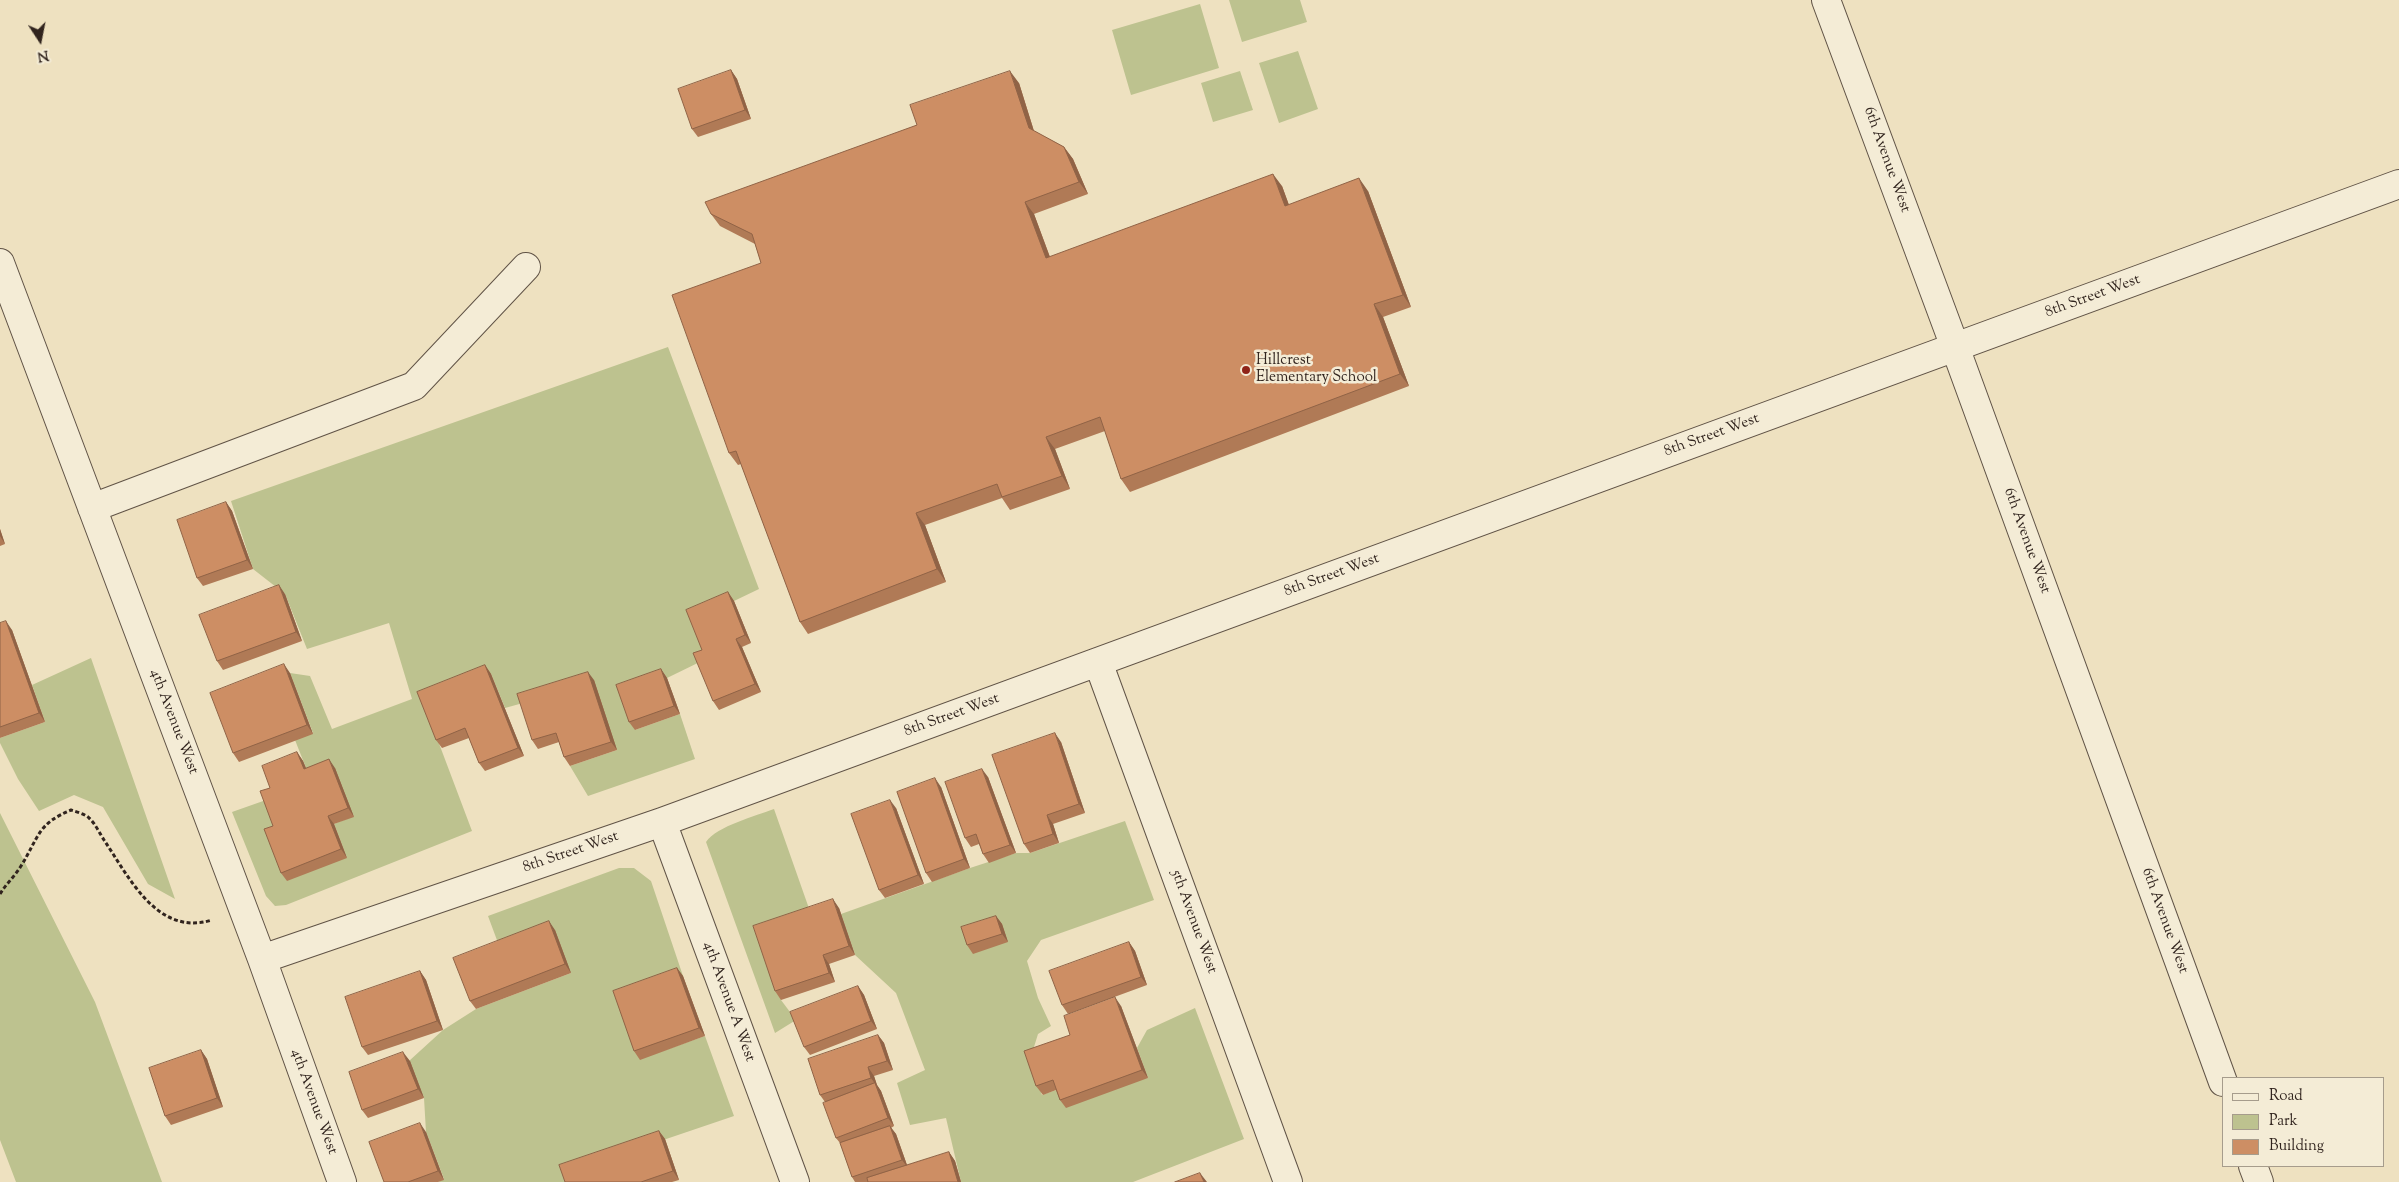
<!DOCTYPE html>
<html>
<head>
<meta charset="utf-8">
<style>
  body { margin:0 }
  #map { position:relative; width:2399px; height:1182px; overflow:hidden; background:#eee1c0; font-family:"Sorts Mill Goudy",serif }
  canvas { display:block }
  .legend { position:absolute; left:2222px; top:1077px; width:162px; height:90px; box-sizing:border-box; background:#f4ecd6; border:1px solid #a69c8c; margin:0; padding:6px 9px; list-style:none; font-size:15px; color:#31241e }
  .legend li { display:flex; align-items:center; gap:10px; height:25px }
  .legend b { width:25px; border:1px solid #a69c8c }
  .north { position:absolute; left:15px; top:15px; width:50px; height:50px; -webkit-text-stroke:4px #f4ecd6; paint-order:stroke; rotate:169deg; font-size:14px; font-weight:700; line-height:20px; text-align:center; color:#31241e }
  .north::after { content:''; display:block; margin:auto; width:18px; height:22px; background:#31241e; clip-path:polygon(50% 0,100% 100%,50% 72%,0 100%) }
</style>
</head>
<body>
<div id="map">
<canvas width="2399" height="1182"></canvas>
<ul class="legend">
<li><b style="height:6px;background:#f4ecd6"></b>Road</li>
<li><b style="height:14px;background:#bdc28f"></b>Park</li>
<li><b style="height:14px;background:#cd8e64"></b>Building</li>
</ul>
<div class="north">N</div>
</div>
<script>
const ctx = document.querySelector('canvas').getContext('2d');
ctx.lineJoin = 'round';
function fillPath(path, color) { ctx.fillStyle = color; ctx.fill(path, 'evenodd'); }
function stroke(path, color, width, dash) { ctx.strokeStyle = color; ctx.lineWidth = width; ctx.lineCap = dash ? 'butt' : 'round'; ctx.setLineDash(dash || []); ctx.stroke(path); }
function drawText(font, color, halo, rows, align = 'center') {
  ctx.font = font + ' "Sorts Mill Goudy",serif'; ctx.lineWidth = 5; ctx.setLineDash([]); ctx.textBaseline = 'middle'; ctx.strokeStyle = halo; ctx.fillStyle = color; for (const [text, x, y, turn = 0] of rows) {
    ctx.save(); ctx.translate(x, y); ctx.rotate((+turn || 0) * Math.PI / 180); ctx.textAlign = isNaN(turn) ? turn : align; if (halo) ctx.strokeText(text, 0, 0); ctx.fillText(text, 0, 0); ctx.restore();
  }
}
fillPath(new Path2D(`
  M1229,0H1300L1307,22L1242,42Z
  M1200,4L1219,68L1131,95L1112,30Z
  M1298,51L1318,109L1279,123L1259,63Z
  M1240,71L1253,110L1213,122L1201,83Z
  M668,347L759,589L734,601L708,658L667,678L635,730L680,714L695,759L588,796L570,766L617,750L523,703L505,708L491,674L423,701L472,831L286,905L275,906L266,896L232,812L266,800L347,858L334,824L354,816L310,778L295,740L313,733L290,673L310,676L332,729L412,699L389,623L307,649L285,594L253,569L231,501Z
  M91,658L175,899L148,884L103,807L74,795L39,811L18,779L0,743V738L45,722L32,685Z
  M774,809L812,917L781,1000L796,1020L775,1033L706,842C717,826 756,816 774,809Z
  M0,813L95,1002L162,1182H16L0,1140Z
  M1125,821L1154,900L1041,940L1027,961L1038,998L1051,1026L1038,1034L1030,1060L1042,1095L1059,1089L1148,1078L1137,1048L1147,1030L1195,1008L1244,1139L1133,1182H961L946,1118L910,1125L897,1083L925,1070L896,993L855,955L841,914L970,868L1016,853H1030Z
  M619,868H634L651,881L683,976L619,1000L640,1059L705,1036L734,1116L566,1173L568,1182H438L444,1179L426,1132L424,1098L409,1061L443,1030L476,1009L571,973L501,951L488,916Z`), '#bdc28f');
const minor = new Path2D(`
  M1826,0L1955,347L2223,1082
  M0,263L262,959L342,1182
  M92,508L414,386L526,267
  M1098,662L1288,1182
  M662,822L795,1182
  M262,959L662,822L2399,184
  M2253,1166L2259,1182`);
stroke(minor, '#605346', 30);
stroke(new Path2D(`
  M0,894C6,884 15,876 21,866C39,837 37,824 71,810C77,812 85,814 89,818C95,823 100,834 104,840C129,877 157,937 212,920`), '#31241e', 3, [4, 2.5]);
stroke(minor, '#f4ecd6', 28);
fillPath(new Path2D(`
  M731,70L737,79L751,119L698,137L692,129Z
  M1019,83L1034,131L1064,147L1073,159L1088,194L1034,214L1050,257L1282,186L1289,205L1368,191L1411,307L1383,317L1409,386L1130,492L1121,479L1105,431L1055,449L1070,489L1010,510L1002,498L925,525L946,582L808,634L800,622L741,464L738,465L729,453L761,263L755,244L720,226L711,214L917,125Z
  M226,502L232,511L253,569L203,586L197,578Z
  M0,529L5,544L0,546Z
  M728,592L734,601L751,643L742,647L761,692L719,710L713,701L702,650Z
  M285,594L302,641L223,670L217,661Z
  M0,623L12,630L45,722L0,738Z
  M485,665L491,674L524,756L485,771L479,763L469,738L442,748L436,740Z
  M661,669L667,678L680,714L635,730L629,722Z
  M290,673L313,734L239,762L233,753Z
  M594,680L617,750L570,766L564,757L559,742L538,749L532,740Z
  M1061,742L1085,813L1053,824L1059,843L1030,853L1024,844Z
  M297,752L303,761L306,768H335L354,817L334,824L347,858L287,881L281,873L273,826L270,788Z
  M988,777L1016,853L989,863L983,854L979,844L971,847L965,838Z
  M941,787L970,868L932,882L926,873Z
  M896,808L924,884L885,898L879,890Z
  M839,908L855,955L829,964L835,982L781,1000L775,991Z
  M996,916L1002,924L1008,942L973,954L967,945Z
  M555,930L571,973L476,1009L470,1001Z
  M1129,942L1135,951L1147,985L1068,1014L1062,1005Z
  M677,968L683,976L705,1036L640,1060L634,1051Z
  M420,971L426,980L443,1030L368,1055L362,1047Z
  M858,986L864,995L877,1029L810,1055L804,1047Z
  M1121,1006L1148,1078L1066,1108L1060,1100L1056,1090L1043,1095L1036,1086L1070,1035Z
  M878,1035L884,1043L893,1070L874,1076L877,1085L881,1091L894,1126L891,1128L896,1134L907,1165L949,1152L955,1161L961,1182H855L852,1177L840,1143L836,1138L825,1102L820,1095Z
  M201,1050L207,1059L223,1107L171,1125L165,1116Z
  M410,1061L424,1098L368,1118L362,1110Z
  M659,1131L665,1139L679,1180L672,1182H565Z
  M426,1132L444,1180L438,1182H384Z`), '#b07a56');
fillPath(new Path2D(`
  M731,70L737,79L751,119L745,110Z
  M1010,71L1019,83L1037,141L1029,128Z
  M1064,147L1073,159L1088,194L1079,182Z
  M1273,174L1282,186L1294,219L1285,206Z
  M1359,178L1368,191L1411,307L1403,295Z
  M1025,202L1034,214L1055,271L1046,258Z
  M1374,304L1383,317L1409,386L1400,374Z
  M1046,437L1055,449L1070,489L1062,476Z
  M226,502L232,511L253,569L247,560Z
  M916,513L925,525L946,582L937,569Z
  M0,529L5,544L0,536Z
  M279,585L285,594L302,641L296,632Z
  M728,592L734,601L751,643L745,635Z
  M6,621L12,630L45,722L39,713Z
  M736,639L742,647L761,692L755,684Z
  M284,664L290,673L313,734L307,725Z
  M485,665L491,674L524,756L518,748Z
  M661,669L667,678L680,714L674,706Z
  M588,672L594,680L617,750L611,742Z
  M1055,733L1061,742L1085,813L1079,804Z
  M297,752L303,761L310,778L304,769Z
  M329,759L335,768L354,817L348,808Z
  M982,769L988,777L1016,853L1010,845Z
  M935,778L941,787L970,868L964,859Z
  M890,800L896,808L924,884L918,875Z
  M1047,815L1053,824L1059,843L1053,834Z
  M328,816L334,824L347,858L341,849Z
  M833,899L839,908L855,955L849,946Z
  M996,916L1002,924L1008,942L1002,934Z
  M549,921L555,930L571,973L565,964Z
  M1129,942L1135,951L1147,985L1141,977Z
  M823,955L829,964L835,982L829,973Z
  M677,968L683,976L705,1036L699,1028Z
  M420,971L426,980L443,1030L437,1021Z
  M858,986L864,995L877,1029L871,1021Z
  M1115,997L1121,1006L1148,1078L1142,1070Z
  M878,1035L884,1043L893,1070L887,1061Z
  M201,1050L207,1059L223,1107L217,1098Z
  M403,1052L410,1061L424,1098L418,1089Z
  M868,1067L874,1076L877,1085L881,1091L894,1126L888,1118L876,1085L871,1078Z
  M420,1123L426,1132L444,1180L438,1171Z
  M890,1126L896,1134L908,1168L902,1160Z
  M659,1131L665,1139L679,1180L673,1171Z
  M949,1152L955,1161L961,1182H958Z
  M1200,1173L1207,1182H1204Z`), '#906346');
const building = new Path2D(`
  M731,70L745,110L692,129L678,89Z
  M1010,71L1029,128L1064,147L1079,182L1025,202L1046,258L1273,174L1285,206L1359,178L1403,295L1374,304L1400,374L1121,479L1100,417L1046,437L1062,476L1002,497L997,484L916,513L937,569L800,622L736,451L729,453L672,295L761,263L752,234L711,214L705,202L917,125L910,105Z
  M226,502L247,560L197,578L177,520Z
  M279,585L296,632L217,661L199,615Z
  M728,592L745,635L736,639L755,684L713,701L693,653L702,650L686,610Z
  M6,621L39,713L0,727V623Z
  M284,664L307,725L233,753L210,693Z
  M485,665L518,748L479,763L465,728L436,740L417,692Z
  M661,669L674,706L629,722L616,685Z
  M588,672L611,742L564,757L556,733L532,740L517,694Z
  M1055,733L1079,804L1047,815L1053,834L1024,844L992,755Z
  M297,752L304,769L329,759L348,808L328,816L341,849L281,873L264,829L273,826L260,791L270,788L262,766Z
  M982,769L1010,845L983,854L976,834L965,838L945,782Z
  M935,778L964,859L926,873L897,792Z
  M890,800L918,875L879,890L851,814Z
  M833,899L849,946L823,955L829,973L775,991L753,926Z
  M996,916L1002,934L967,945L961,927Z
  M549,921L565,964L470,1001L453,958Z
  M1129,942L1141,977L1062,1005L1049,971Z
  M677,968L699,1028L634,1051L613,991Z
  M420,971L437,1021L362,1047L345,997Z
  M858,986L871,1021L804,1047L790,1012Z
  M1115,997L1142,1070L1060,1100L1053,1080L1036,1086L1024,1051L1070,1035L1064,1016Z
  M878,1035L887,1061L868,1067L871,1078L820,1095L808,1059Z
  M201,1050L217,1098L165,1116L149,1068Z
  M403,1052L418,1089L362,1110L349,1072Z
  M875,1083L888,1118L836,1138L823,1103Z
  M420,1123L438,1171L408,1182H384L369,1142Z
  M890,1126L902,1160L852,1177L840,1143Z
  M659,1131L673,1171L641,1182H565L559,1165Z
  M949,1152L958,1182H868L867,1178Z
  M1200,1173L1204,1182H1175Z`);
fillPath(building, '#cd8e64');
stroke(building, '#906346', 1);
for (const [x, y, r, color] of [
  [1246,370,5,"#8f2418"]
]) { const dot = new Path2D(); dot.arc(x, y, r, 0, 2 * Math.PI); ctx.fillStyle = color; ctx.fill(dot); stroke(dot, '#f4ecd6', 2); }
drawText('15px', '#31241e', '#f4ecd6', [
  ["6th Avenue West",1886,160,70],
  ["8th Street West",2093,297,-20],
  ["8th Street West",1712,436,-20],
  ["6th Avenue West",2026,541,70],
  ["8th Street West",1332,576,-20],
  ["8th Street West",952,716,-20],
  ["4th Avenue West",173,722,69],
  ["8th Street West",571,853,-19],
  ["6th Avenue West",2164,921,70],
  ["5th Avenue West",1193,922,70],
  ["4th Avenue A West",728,1002,70],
  ["4th Avenue West",313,1102,70]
]);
drawText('15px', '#31241e', '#f4ecd6', [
  ["Hillcrest",1256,361],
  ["Elementary School",1256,378]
], 'left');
</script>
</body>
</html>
